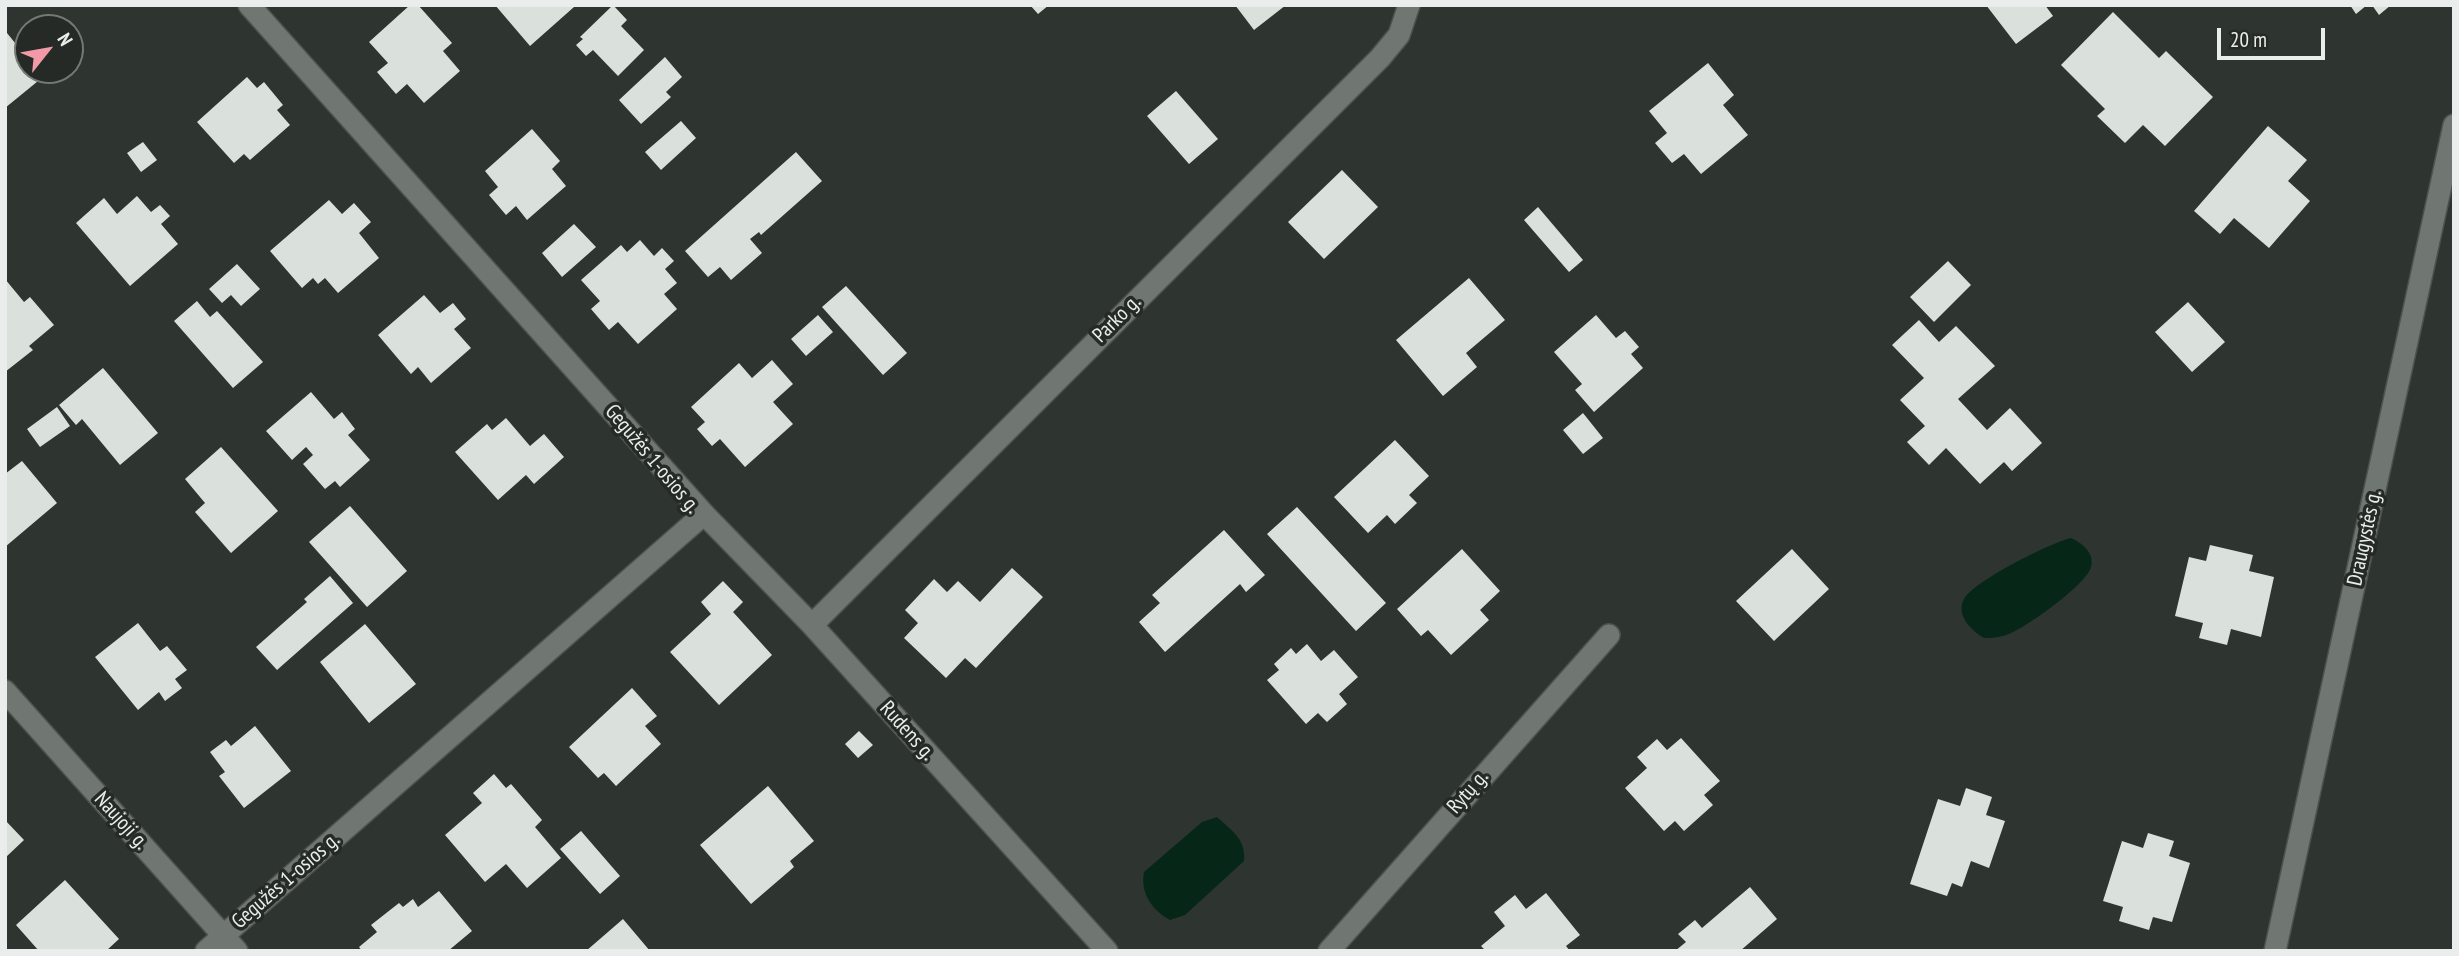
<!DOCTYPE html>
<html>
<head>
<meta charset="utf-8">
<style>
  body { margin:0 }
  #map { position:relative; width:2459px; height:956px; overflow:hidden; background:#2e3430; font-family:"PT Sans Narrow",sans-serif }
  canvas { display:block }
  .frame { position:absolute; inset:0; border:7px solid #e9edeb; pointer-events:none }
  .north { position:absolute; left:14px; top:14px; width:70px; height:70px; box-sizing:border-box; background:#252a27; border:2px solid #737875; border-radius:50%; rotate:59deg; font-size:19px; font-weight:700; line-height:28px; text-align:center; color:#e9edeb }
  .north::after { content:''; display:block; margin:auto; width:24px; height:32px; background:#f39aa9; clip-path:polygon(50% 0,100% 100%,50% 72%,0 100%) }
  .scale { position:absolute; left:2217px; top:28px; width:108px; height:32px; box-sizing:border-box; border:4px solid #e9edeb; border-top:0; padding-left:9px; font-size:21px; line-height:24px; white-space:nowrap; color:#e9edeb; -webkit-text-stroke:5px #252a27; paint-order:stroke }
</style>
</head>
<body>
<div id="map">
<canvas width="2459" height="956"></canvas>
<div class="frame"></div>
<div class="north">N</div>
<div class="scale">20 m</div>
</div>
<script>
const ctx = document.querySelector('canvas').getContext('2d');
ctx.lineJoin = 'round';
function fillPath(path, color) { ctx.fillStyle = color; ctx.fill(path, 'evenodd'); }
function stroke(path, color, width, dash) { ctx.strokeStyle = color; ctx.lineWidth = width; ctx.lineCap = dash ? 'butt' : 'round'; ctx.setLineDash(dash || []); ctx.stroke(path); }
function drawText(font, color, halo, rows, align = 'center') {
  ctx.font = font + ' "PT Sans Narrow",sans-serif'; ctx.lineWidth = 7; ctx.setLineDash([]); ctx.textBaseline = 'middle'; ctx.strokeStyle = halo; ctx.fillStyle = color; for (const [text, x, y, turn = 0] of rows) {
    ctx.save(); ctx.translate(x, y); ctx.rotate((+turn || 0) * Math.PI / 180); ctx.textAlign = isNaN(turn) ? turn : align; if (halo) ctx.strokeText(text, 0, 0); ctx.fillText(text, 0, 0); ctx.restore();
  }
}
fillPath(new Path2D(`
  M2071,538C2082,543 2095,553 2091,567C2087,584 2028,626 2011,633C2003,637 1994,638 1984,638C1972,631 1955,615 1964,599C1974,581 2050,543 2071,538Z
  M1217,817C1232,831 1246,839 1244,861L1185,915L1170,920C1152,910 1140,893 1144,872L1202,822Z`), '#062718');
fillPath(new Path2D(`
  M410,5H418L452,43L443,51L460,71L424,103L407,84L396,94L377,72L388,63L369,42Z
  M495,5H572L574,7L530,46Z
  M613,5L627,20L621,26L644,50L618,76L593,50L586,56L576,45L583,39L580,37Z
  M1030,5H1049L1038,14Z
  M1235,5H1286L1254,30Z
  M1986,5H2045L2053,16L2016,44Z
  M2350,5H2367L2356,14Z
  M2372,5H2391L2379,15Z
  M2113,12L2159,58L2166,51L2213,97L2165,146L2143,125L2125,143L2097,116L2105,109L2061,65Z
  M7,33L28,59V70H37L43,77L5,108Z
  M665,57L682,77L666,92L671,97L641,124L619,100Z
  M1708,63L1734,95L1723,105L1748,135L1701,174L1684,154L1672,163L1655,143L1667,133L1649,111Z
  M247,77L257,88L264,82L283,105L277,110L290,125L250,160L244,154L234,163L197,122Z
  M1176,91L1218,139L1189,164L1147,116Z
  M681,121L696,138L661,170L645,152Z
  M2268,126L2307,160L2288,181L2310,201L2269,248L2234,218L2220,234L2194,211Z
  M532,129L560,161L552,169L566,186L527,220L516,206L506,215L489,195L498,187L485,171Z
  M143,142L157,160L141,172L127,153Z
  M796,152L822,181L761,235L759,232L750,239L762,253L731,280L720,267L708,277L685,251Z
  M1342,170L1378,207L1324,259L1288,222Z
  M137,196L151,212L160,205L170,216L161,224L178,244L130,286L76,223L104,198L117,214Z
  M329,200L342,214L354,203L371,222L359,233L379,258L338,293L325,278L318,284L313,278L302,288L270,251Z
  M1538,207L1583,260L1569,272L1524,220Z
  M574,224L596,247L562,277L542,253Z
  M640,240L654,256L662,248L674,261L665,269L677,283L664,294L677,309L638,344L618,322L609,330L591,309L600,301L581,280L621,245L627,252Z
  M1948,261L1971,285L1934,322L1910,297Z
  M237,264L260,289L241,306L231,295L222,303L209,289Z
  M1469,278L1505,320L1466,353L1477,367L1443,396L1396,340Z
  M5,279L24,302L30,297L54,325L29,346L33,350L5,372Z
  M846,286L907,353L883,375L822,307Z
  M424,295L440,313L453,303L466,319L454,329L471,348L431,383L418,367L411,374L378,335Z
  M197,301L210,317L217,311L263,362L233,388L174,321Z
  M2188,302L2225,342L2192,372L2155,332Z
  M818,315L833,332L806,356L791,339Z
  M1596,315L1616,338L1625,331L1639,347L1631,354L1643,368L1594,412L1575,390L1582,384L1554,352Z
  M1919,320L1939,342L1956,326L1995,366L1958,399L1987,430L2010,408L2042,443L2012,471L2004,462L1980,484L1946,448L1929,465L1907,442L1925,426L1900,400L1924,378L1892,345Z
  M772,360L793,384L773,402L793,424L745,467L720,439L712,446L697,429L705,422L691,407L739,363L752,378Z
  M103,368L158,433L120,465L82,419L76,425L59,405Z
  M311,392L334,419L342,412L355,429L348,435L370,460L340,487L335,481L325,489L303,464L313,455L306,447L292,460L266,431Z
  M57,407L70,426L40,447L27,429Z
  M1583,413L1603,438L1583,454L1563,430Z
  M506,418L530,446L544,434L564,457L534,484L526,475L498,500L455,452L487,424L492,430Z
  M1395,440L1429,476L1409,495L1417,503L1395,524L1387,515L1368,533L1334,497Z
  M221,447L278,511L231,553L195,512L205,503L185,479Z
  M22,461L57,503L5,547V474Z
  M350,506L407,571L367,607L309,542Z
  M1297,507L1386,603L1356,631L1267,534Z
  M1224,530L1265,575L1246,592L1240,584L1165,652L1139,622L1160,603L1152,595Z
  M2210,545L2253,555L2249,571L2274,577L2261,637L2231,629L2227,645L2199,638L2203,623L2175,616L2189,557L2206,561Z
  M1462,549L1500,591L1480,610L1489,620L1451,655L1428,630L1421,636L1397,609Z
  M1792,549L1829,589L1774,641L1736,601Z
  M1012,568L1043,597L976,668L965,658L946,678L904,638L918,623L905,610L934,579L947,592L958,581L980,602Z
  M330,576L353,603L277,670L256,647L307,602L304,599Z
  M723,581L743,602L733,612L772,655L719,705L670,652L711,614L701,602Z
  M138,623L160,651L167,646L187,670L175,679L182,688L165,701L159,692L138,710L95,657Z
  M365,624L416,684L369,723L320,662Z
  M1307,644L1321,661L1334,650L1358,677L1339,694L1347,704L1327,722L1318,713L1306,724L1267,680L1279,670L1274,664L1291,648L1296,654Z
  M632,688L657,716L645,726L661,744L616,786L604,773L598,778L569,747Z
  M255,726L291,771L244,808L219,776L225,772L210,752L226,740L231,746Z
  M859,731L873,745L858,758L845,744Z
  M1681,738L1720,781L1704,795L1713,805L1684,831L1675,821L1664,831L1625,788L1647,768L1637,757L1657,739L1667,750Z
  M494,774L506,788L511,784L542,820L535,827L561,858L527,888L506,864L485,882L445,835L482,803L473,793Z
  M768,786L814,841L790,861L794,867L751,904L700,845Z
  M1966,788L1992,797L1986,815L2005,821L1989,868L1971,861L1962,887L1952,883L1947,896L1910,884L1938,799L1960,806Z
  M5,820L24,840L5,858Z
  M581,831L620,876L600,894L560,849Z
  M2148,833L2174,841L2169,856L2190,863L2172,922L2153,917L2149,930L2119,921L2123,907L2103,901L2122,841L2143,848Z
  M65,880L119,939L106,951H39L16,925Z
  M1750,887L1777,919L1740,951H1675L1686,942L1678,934L1695,920L1702,928Z
  M439,891L472,931L448,951H362L359,947L377,932L371,925L399,903L403,907L413,899L418,907Z
  M1546,893L1580,935L1566,946L1570,951H1486L1481,946L1505,926L1494,912L1515,895L1526,909Z
  M623,919L650,951H586Z`), '#dae1dc');
const minor = new Path2D(`
  M704,514L812,625L1107,951
  M812,625L1380,58L1399,35L1409,5
  M5,691L237,951
  M206,951L704,514L249,5
  M1329,951L1609,635
  M2275,951L2454,125`);
stroke(minor, '#4e524f', 24);
stroke(minor, '#707773', 21);
drawText('21px', '#e9edeb', '#252a27', [
  ["Parko g.",1117,319,-45],
  ["Gegužės 1-osios g.",652,459,50],
  ["Draugystės g.",2365,538,-78],
  ["Rudens g.",907,731,48],
  ["Rytų g.",1468,792,-49],
  ["Naujoji g.",121,821,48],
  ["Gegužės 1-osios g.",286,881,-41]
]);
</script>
</body>
</html>
